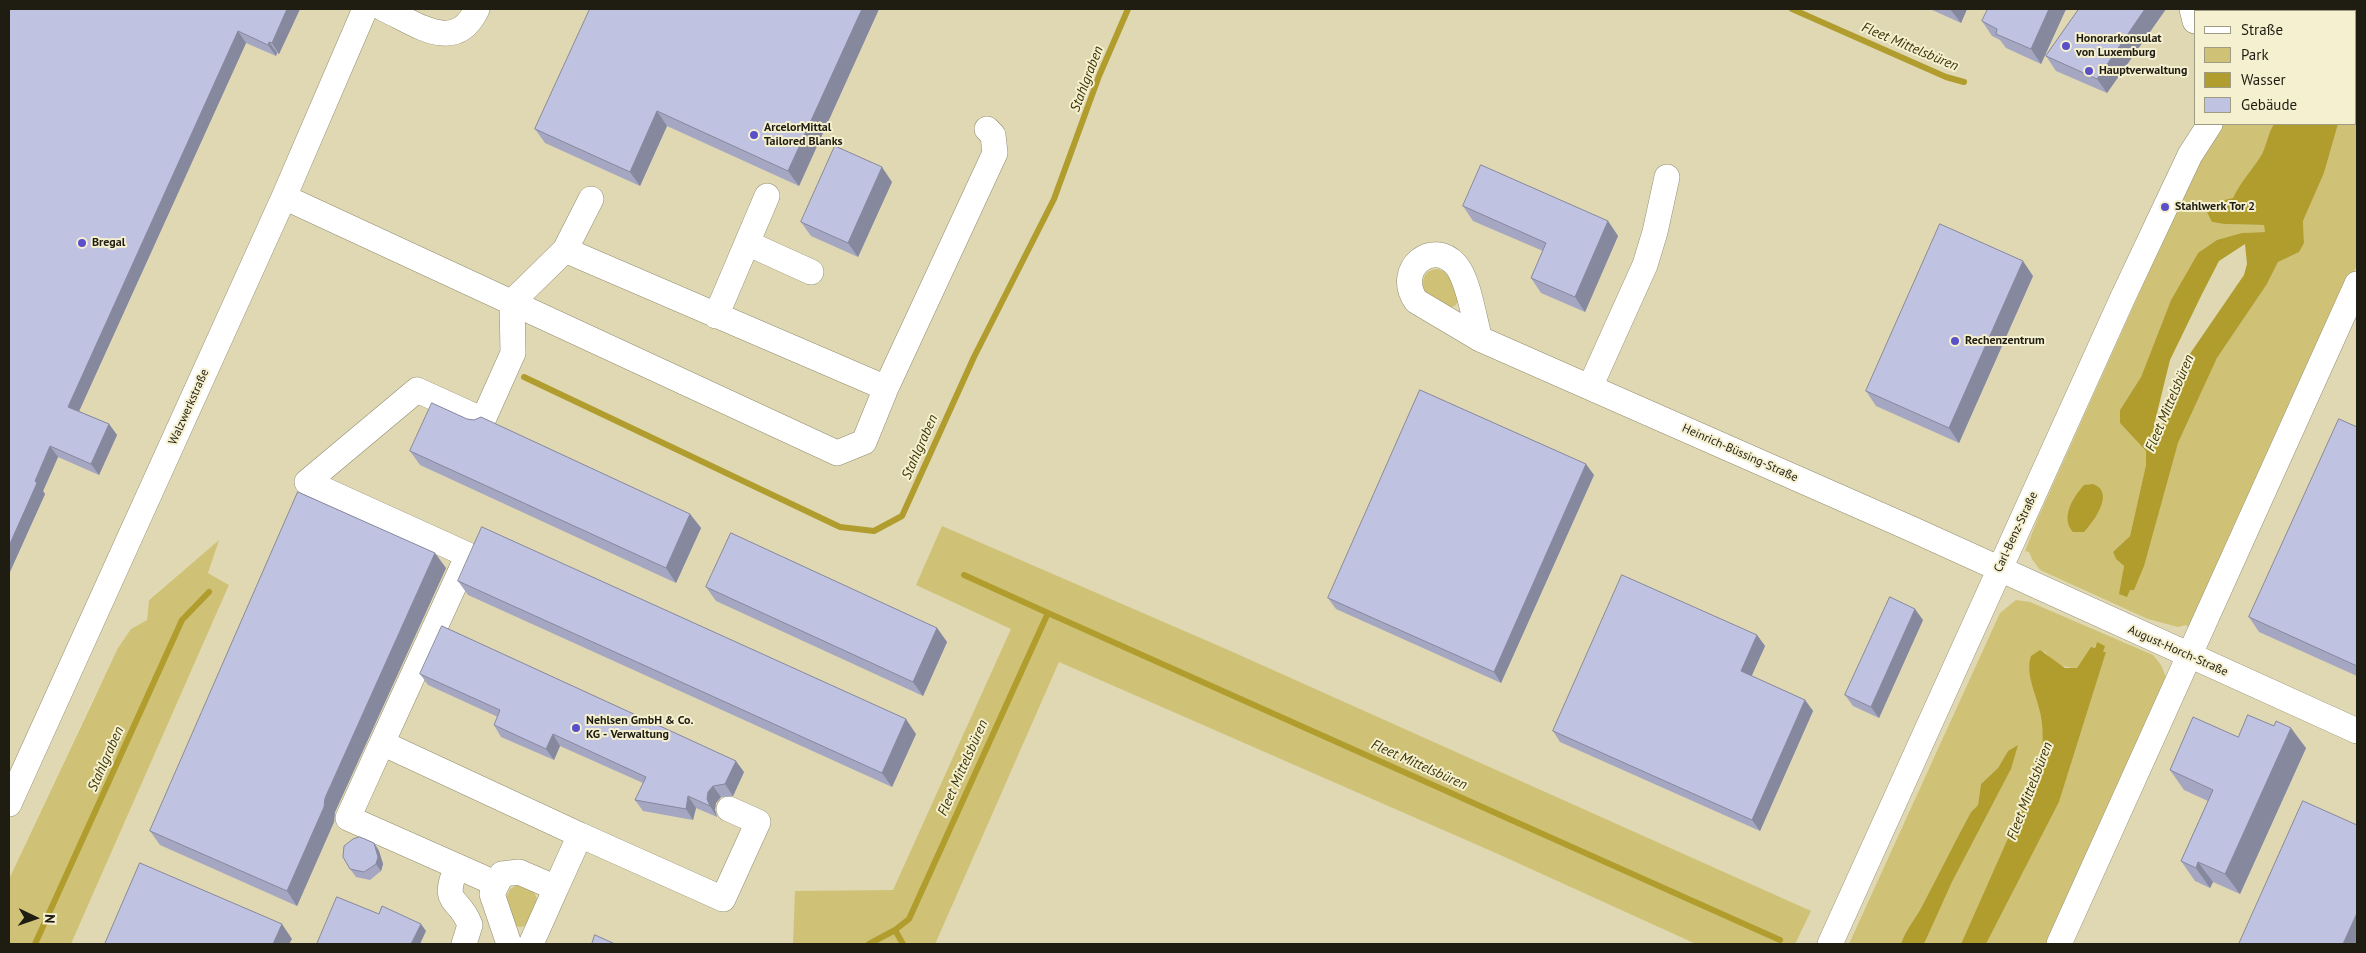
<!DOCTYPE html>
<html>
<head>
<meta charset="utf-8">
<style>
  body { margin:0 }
  #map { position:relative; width:2366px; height:953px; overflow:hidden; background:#e8e3c3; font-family:"PT Sans",sans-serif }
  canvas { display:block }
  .frame { position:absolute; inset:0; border:10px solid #1f1d12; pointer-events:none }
  .legend { position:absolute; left:2194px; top:10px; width:162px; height:115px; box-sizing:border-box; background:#f5f0d0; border:1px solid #9f9c84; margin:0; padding:6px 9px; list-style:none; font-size:15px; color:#1f1d12 }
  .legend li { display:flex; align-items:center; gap:10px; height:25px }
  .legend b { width:25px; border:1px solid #9f9c84 }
  .north { position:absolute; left:10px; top:893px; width:50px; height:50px; -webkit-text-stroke:4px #f5f0d0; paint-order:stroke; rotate:93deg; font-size:14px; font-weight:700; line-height:20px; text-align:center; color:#1f1d12 }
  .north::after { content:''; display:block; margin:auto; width:18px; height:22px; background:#1f1d12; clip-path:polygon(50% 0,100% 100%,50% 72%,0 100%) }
</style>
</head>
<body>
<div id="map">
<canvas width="2366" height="953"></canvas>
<div class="frame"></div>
<ul class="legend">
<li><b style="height:6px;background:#fff"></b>Straße</li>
<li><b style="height:14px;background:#cfc277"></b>Park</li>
<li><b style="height:14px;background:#b09d2d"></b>Wasser</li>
<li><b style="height:14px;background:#c0c2e1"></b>Gebäude</li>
</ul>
<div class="north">N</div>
</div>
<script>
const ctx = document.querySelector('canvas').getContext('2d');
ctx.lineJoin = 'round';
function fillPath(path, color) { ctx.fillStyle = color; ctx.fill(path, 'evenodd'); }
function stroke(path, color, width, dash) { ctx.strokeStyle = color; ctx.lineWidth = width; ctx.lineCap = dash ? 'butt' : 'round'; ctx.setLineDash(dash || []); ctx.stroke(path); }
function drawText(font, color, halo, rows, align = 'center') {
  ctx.font = font + ' "PT Sans",sans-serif'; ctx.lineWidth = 4; ctx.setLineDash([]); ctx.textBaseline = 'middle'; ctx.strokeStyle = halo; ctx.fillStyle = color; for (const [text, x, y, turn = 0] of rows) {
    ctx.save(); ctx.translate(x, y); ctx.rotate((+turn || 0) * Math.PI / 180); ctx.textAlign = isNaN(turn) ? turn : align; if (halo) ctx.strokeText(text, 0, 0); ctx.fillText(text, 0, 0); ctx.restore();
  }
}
fillPath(new Path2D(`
  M9,9H2357V944H71L229,585L208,573L218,541L149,599L147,620L131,629L94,697L9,879ZM2195,11H2355V124H2195Z`), '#dfd8b2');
fillPath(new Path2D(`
  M2335,9H2357V265L2194,624L2190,629L2186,625L2178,627L2148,619L2040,570L2032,559L2029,552L2025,551L2038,518L2198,163L2222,124H2274C2268,133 2267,145 2262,154C2253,169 2241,181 2233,198L2219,201L2212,222L2224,224L2265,225V232L2242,233L2198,253L2171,300L2141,377L2120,410V423L2146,451V465L2130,536L2113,552L2116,559L2124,566L2123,574L2165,486L2178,443L2217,358L2267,284L2278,262L2304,243L2303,221L2324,173L2338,124H2355V11H2331Z
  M1438,269C1452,273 1454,288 1458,300L1456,305L1450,308L1424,294C1422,281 1422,270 1438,269Z
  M942,526L1226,649L1811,911L1795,944H1696L1498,854L1059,662L936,942L937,944H793L795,891L893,890L1011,629L916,585Z
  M219,540L208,573L229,585L71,944H9V879L118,648L131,629L147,620L149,600Z
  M2016,600L2030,602L2153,655L2161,665L2166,677L2050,944H1986L2059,802L2106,652L2103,653L2097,642L2094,648H2091L2077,668C2062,668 2054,663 2044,651L2040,711L2044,740L2040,766L1961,944H1924L1952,882L2011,769L2008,751L1998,768L1981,784L1978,805L1971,812C1953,845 1937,878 1920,910C1913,922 1905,931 1901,944H1849L2000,613Z
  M519,884L533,889L537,899L527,925L521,927L515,926L506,898L510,889Z`), '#cfc277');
fillPath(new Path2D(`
  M2274,124H2338L2324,173L2303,221L2304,243L2299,252L2278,262L2267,284L2217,358L2178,443L2144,566L2134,590H2130L2127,597L2119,594L2124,566L2116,559L2113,552L2130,536L2146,465V451L2120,423V410L2141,377L2171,300L2198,253L2217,240L2242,233L2265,232L2264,225L2224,224L2212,222L2206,210L2219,201L2233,198C2241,181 2253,169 2262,154C2267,144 2268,133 2274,124ZM2245,244L2247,264L2244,275L2185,361L2160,431L2154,425L2170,360L2202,294L2219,261Z
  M2093,484C2115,492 2095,520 2084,532H2073C2060,518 2073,497 2084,485Z
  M2097,642L2105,646L2103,652H2106L2059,802L1986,944H1961L2040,766C2043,747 2044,731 2040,712C2036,693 2025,674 2031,656L2040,650L2065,668H2077L2091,647L2095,648Z
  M2018,745L2011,769L1952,882L1924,944H1901C1905,931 1913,922 1920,910C1937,878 1953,845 1971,812L1978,805L1981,784L1998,768L2008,751Z`), '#b09d2d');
stroke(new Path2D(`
  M1792,9L1946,77L1964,82
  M524,377L840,527L874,531L902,516L974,357L1054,199L1099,76L1128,9
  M964,575L1048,613
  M895,930L903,944
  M35,944L182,620L209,592
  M869,944L895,930L909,919L1048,613L1780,940`), '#b09d2d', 6);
const minor = new Path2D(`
  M384,9C417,24 455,55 477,9
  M2192,9L2195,21
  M2231,11L2232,9
  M2313,11L2316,9
  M284,197L837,453L864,442L886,388L995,153L993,135L987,129
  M747,243L811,272
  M565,250L591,199
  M716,316L767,196
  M1480,339C1474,320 1469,280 1456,265C1433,238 1394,269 1416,301L1480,339L1914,530L2357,731
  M1590,387L1645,265L1655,232L1667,177
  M382,743L348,818L497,884
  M9,804L284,197L365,9
  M580,835L723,899L758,822L729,809
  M457,866C440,907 459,895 470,925L464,944
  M556,888L580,835L382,743L468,555L307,482L417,390L483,420L513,353L512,302L565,250L886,388
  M509,944L492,894L502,874L519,872L556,888L531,944
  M1830,944L2123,297L2190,155L2210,124
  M2059,944L2357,284`);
stroke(minor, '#918c6f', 26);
stroke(minor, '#fff', 25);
fillPath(new Path2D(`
  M9,9H300L279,54L277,53L276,56L246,43L79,411L109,424L117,435L99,475L58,457L43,491L45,494L9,574Z
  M879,9L799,186L667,126L640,186L545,143L535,129Z
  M1930,9H1967L1961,23Z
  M2066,9L2041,64L2006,48L2000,40L1992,36L1982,21Z
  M2079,9H2166L2107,93L2056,71L2046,56Z
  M892,182L858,257L811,236L801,222Z
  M1463,206L1608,221L1618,236L1585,312L1541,293L1531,278L1543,251L1473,221Z
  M2033,276L1959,443L1876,406L1866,391Z
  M467,419L690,514L701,528L676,583L420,465L410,451Z
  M2357,427V676L2259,632L2249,617Z
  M1594,475L1501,683L1336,609L1328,598Z
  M446,568L335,812L334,822L297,906L160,845L150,831Z
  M458,581L916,734L892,787L468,595Z
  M706,587L937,628L947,642L923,696L716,601Z
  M1923,620L1879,718L1853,706L1845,695Z
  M1757,635L1765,646L1751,676L1805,700L1813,711L1760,831L1560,742L1553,731Z
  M420,674L744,772L733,796L721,797L716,803L715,810L717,817L696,808L693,820L643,811L635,800L643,783L560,746L554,760L501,737L494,725L498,717L428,685Z
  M2238,737L2306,748L2240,894L2213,882L2210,888L2195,881L2181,861L2208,801L2184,790L2170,770Z
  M374,843L379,851L383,864L381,871L370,880L356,877L350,869Z`), '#a5a7c2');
fillPath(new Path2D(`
  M287,9H300L279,54L272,43Z
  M862,9H879L799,186L788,171Z
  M1950,9H1967L1961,23Z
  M2049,9H2066L2041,64L2031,49Z
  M2145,9H2166L2107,93L2097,79Z
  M238,31L246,43L76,418L68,407Z
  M269,42L277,53L276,56L268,45Z
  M657,111L667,126L640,186L630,172Z
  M882,167L892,182L858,257L848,243Z
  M1608,221L1618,236L1585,312L1575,297Z
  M2023,261L2033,276L1959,443L1949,428Z
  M109,424L117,435L99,475L91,464Z
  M50,446L58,457L43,491L45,494L9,574V546L35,481Z
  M1586,464L1594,475L1501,683L1494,672Z
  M690,514L701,528L676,583L666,568Z
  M435,553L446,568L335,812L334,822L297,906L287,891L325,798Z
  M1915,609L1923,620L1879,718L1871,707Z
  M937,628L947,642L923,696L913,682Z
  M1757,635L1765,646L1749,682L1741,671Z
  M1805,700L1813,711L1760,831L1752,820Z
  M906,719L916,734L892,787L882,773Z
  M2291,728L2306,748L2240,894L2225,874Z
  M553,734L560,746L554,760L546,749Z
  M736,761L744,772L733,796L725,784Z
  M713,786L721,797L716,803L715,810L717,817L710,806L707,799L708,792Z
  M688,796L696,808L693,820L686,809Z
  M374,843L379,851L383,864L381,871L376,864Z
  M2198,862L2213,882L2210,888L2196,868Z
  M2357,913V941L2356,944H2343Z
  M282,924L292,939L289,944H273Z
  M421,924L426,931L420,944H411Z`), '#86889e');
const building = new Path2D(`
  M9,9H287L272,43L269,42L268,45L238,31L68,407L109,424L91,464L50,446L35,481L37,483L9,546Z
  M590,9H862L788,171L657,111L630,172L535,129Z
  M1988,9H2049L2031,49L1996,34L1997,29L1982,21Z
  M2079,9H2145L2097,79L2046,56Z
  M835,146L882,167L848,243L801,222Z
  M1481,165L1608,221L1575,297L1531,278L1546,243L1463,206Z
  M1940,224L2023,261L1949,428L1866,391Z
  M1420,390L1586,464L1494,672L1328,598Z
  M432,403L467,419L474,420L481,417L690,514L666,568L410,451Z
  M2339,419L2357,427V666L2249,617Z
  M298,492L435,553L325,798L324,807L287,891L150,831Z
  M482,527L906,719L882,773L458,581Z
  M731,533L937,628L913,682L706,587Z
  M1622,575L1757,635L1741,671L1805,700L1752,820L1553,731Z
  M1890,597L1915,609L1871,707L1845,695Z
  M442,626L736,761L725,784L713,786L708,792L707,799L710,806L688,796L686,809L635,800L646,777L553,734L546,749L494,725L500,710L420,674Z
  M2248,715L2274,726L2276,721L2291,728L2225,874L2198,862L2196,868L2181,861L2213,790L2170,770L2193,717L2238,737Z
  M2303,801L2357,825V913L2343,944H2239Z
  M360,837L374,843L378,857L376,864L364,872L350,869L343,857L344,846L353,839Z
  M140,863L282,924L273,944H105Z
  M337,897L379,914L382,906L421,924L411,944H317Z
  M595,935L615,944H592Z`);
fillPath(building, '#c0c2e1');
stroke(building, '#86889e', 1);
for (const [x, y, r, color] of [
  [2066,46,5,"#5a50c9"],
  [2089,71,5,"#5a50c9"],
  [754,135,5,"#5a50c9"],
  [2165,207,5,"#5a50c9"],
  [82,243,5,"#5a50c9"],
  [1955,341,5,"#5a50c9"],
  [576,728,5,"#5a50c9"]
]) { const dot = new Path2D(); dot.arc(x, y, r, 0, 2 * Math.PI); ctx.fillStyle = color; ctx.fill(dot); stroke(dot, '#f5f0d0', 2); }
drawText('bold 12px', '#1f1d12', '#f5f0d0', [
  ["Honorarkonsulat",2076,39],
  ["von Luxemburg",2076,53],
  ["Hauptverwaltung",2099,71],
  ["ArcelorMittal",764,128],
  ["Tailored Blanks",764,142],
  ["Stahlwerk Tor 2",2175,207],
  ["Bregal",92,243],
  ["Rechenzentrum",1965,341],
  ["Nehlsen GmbH & Co.",586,721],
  ["KG - Verwaltung",586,735]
], 'left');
drawText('12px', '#1f1d12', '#f5f0d0', [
  ["Walzwerkstraße",189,407,-66],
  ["Heinrich-Büssing-Straße",1740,453,24],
  ["Carl-Benz-Straße",2016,532,-65],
  ["August-Horch-Straße",2178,651,24]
]);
drawText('italic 14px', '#3d3506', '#f5f0d0', [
  ["Fleet Mittelsbüren",1910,47,23],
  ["Stahlgraben",1087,79,-69],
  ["Fleet Mittelsbüren",2170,403,-67],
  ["Stahlgraben",920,447,-66],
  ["Stahlgraben",106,759,-66],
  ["Fleet Mittelsbüren",1419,765,24],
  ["Fleet Mittelsbüren",963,768,-66],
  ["Fleet Mittelsbüren",2030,791,-69]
]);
</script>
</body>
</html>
